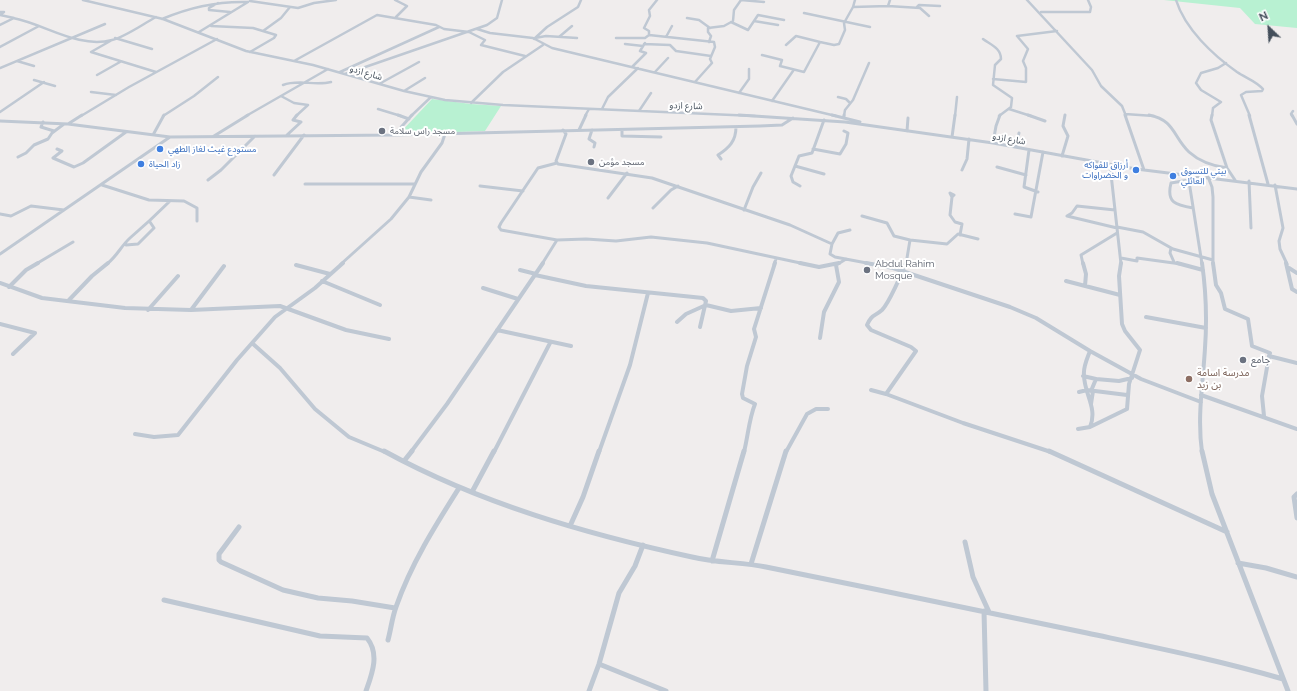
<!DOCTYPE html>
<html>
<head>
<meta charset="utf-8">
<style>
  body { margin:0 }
  #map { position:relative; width:1297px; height:691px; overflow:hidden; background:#f0eded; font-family:Raleway,sans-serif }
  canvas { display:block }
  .north { position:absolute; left:1249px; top:8px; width:40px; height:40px; -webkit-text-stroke:3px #fff; paint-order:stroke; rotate:335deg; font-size:11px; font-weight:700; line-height:16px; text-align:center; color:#444f5b }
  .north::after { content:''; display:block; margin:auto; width:14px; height:18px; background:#444f5b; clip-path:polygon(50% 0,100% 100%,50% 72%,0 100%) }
</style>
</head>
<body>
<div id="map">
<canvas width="1297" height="691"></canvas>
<div class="north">N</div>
</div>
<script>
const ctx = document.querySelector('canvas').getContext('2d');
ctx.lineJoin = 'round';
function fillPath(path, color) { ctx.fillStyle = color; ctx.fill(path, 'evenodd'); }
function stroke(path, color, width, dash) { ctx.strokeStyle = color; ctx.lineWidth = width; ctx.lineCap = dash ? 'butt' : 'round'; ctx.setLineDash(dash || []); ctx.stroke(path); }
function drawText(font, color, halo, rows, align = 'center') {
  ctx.font = font + ' Raleway,"Noto Sans Arabic",sans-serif'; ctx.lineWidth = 4; ctx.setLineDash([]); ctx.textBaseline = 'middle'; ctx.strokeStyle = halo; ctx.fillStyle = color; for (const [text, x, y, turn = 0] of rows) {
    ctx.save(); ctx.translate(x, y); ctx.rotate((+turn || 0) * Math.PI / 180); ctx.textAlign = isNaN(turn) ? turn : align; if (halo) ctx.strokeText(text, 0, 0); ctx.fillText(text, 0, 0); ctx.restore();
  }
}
fillPath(new Path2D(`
  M1164,0H1297V28L1255,24L1240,8Z
  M432,99L471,104L501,106L485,131L399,134Z`), '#b8f1d2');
stroke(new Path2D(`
  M83,0L163,19L246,51L313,65L404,91L445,100L503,105L755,116
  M395,0L407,6L396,17
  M1027,0L1092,70L1101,86L1122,106L1126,116
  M1176,0C1185,29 1213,55 1237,72C1246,78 1256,81 1263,89L1262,91L1246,92L1241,95L1250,116
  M250,1L298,8L314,3L336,0
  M218,3L209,8V10L230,12
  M888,6L920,8L929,16
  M853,7L855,0
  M917,7L919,5L940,6
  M0,12H4L0,15L14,18L0,25
  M1041,12H1090L1091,7L1088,0
  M804,13L870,27
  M13,18C45,24 78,49 112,40C125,37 143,24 156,17
  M687,18L699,20L710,28
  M162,19C190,7 217,1 248,2
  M754,21L778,25
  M731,22L748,30L758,15L784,20
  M211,26L253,28L276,35L274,38L250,52
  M477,29L490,33L533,38L552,48L836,116
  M263,31L281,18L290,7
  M199,32L248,2
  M649,35V31L644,28L650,16L649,10L657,0
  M559,37L572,26
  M666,37L672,26
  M115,38L152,49
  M535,38L546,36L577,38
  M616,38H645L649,35L714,42L715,47L710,59L712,63L695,82
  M534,39L547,27L578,7L581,0
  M983,39C991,45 1001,48 1001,59L995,65L993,85L1012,98L1011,107L999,116
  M112,40L91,52L156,72
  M709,42L711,36L708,32V28L724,26L733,21L734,10L741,0L764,2
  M625,44L643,46
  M644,44L670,45L676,51L711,56
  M786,45L796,36L820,42
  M0,47L39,26
  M762,55L782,60L780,66L804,72L820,42L834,45L839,44L845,30L844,23L853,7L888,6L890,0
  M17,61L34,66
  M294,61L377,15L436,25L444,29L469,32L485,40L481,45L525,56
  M632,67L646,53L640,51L645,43
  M0,68L105,24
  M340,72L439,27
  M655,72L668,58
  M345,74L487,25L497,18L502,0
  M97,75L120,62
  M993,79L1026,82V68L1023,61L1028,49L1017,36L1057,31
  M34,80L55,86
  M379,84L419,62
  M283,85C298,79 315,86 331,82
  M404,91L425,78
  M91,92L116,95
  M739,93L749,79V69
  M281,96L294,103L308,105
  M838,97L846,99L850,103
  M772,101L793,71
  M471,103L503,72L543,45
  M378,109L401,116
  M602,109L608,97L638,68
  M1009,109L1031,116
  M639,111L651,93
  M0,112L44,82
  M1125,114L1154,116
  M81,116L129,87L217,39
  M163,116L194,96L218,77
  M246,116L328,69
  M296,116L308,105
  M411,116L431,97
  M585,116L589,109
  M844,116L845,110L853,100L869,63
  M955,116L957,97
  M1212,116L1213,108L1221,102L1201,90L1196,83L1201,73L1218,68L1226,63
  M1292,116L1291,114L1293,111`), '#bfc8d3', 2.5);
stroke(new Path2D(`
  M398,115L409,119
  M739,115L845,122L993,143L1136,169L1297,189
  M832,115L860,122
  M1028,115L1045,121
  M1125,115L1144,170
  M1149,115C1175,120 1173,137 1189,152C1200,162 1213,166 1227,168
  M1212,115L1211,120L1227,168L1235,180
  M1249,115L1268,184
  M1292,115L1297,124
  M844,118V115
  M0,121L68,124L170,137L394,135L760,126L782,125L793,118
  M43,122L41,127L54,131
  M68,124L82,115
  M563,130L566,134L556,161L558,164L652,178L790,225L832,244L830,254L835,257L872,264
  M579,130L586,115
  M592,130L589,139L595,143L594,147
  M622,130V136L661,137
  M907,131L908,118
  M153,135L164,115
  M287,135L301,122L293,120L297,115
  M394,135L412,115
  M214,136L248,115
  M952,137L955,115
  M993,143L996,126L1000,115
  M1016,147L1019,133
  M57,149L62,151L53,158L74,167L83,163L126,132
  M813,149L840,154L846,144L848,133L844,131
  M1029,150L1024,187L1038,192
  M1062,156L1068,136L1063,126L1065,115
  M18,157L26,153L34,145L48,139L52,133L64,124
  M721,159L718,155C729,148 736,141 736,127
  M557,163L538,168L501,223L499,227L501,230L557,240L586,239L616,241L651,237L707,243L805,264
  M1110,165L1121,264
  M795,166L824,174
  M997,167L1026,175
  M962,170L967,159L969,139
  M274,175L304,135
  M1188,175L1202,264
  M1208,177L1212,187L1213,197V264
  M208,180L221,170L255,136
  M1189,180L1171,183C1166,203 1176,205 1193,208
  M1249,181L1251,228
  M305,184H414
  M102,185L149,200L184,201L197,208V221
  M1275,185L1283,228L1279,241L1280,249L1287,264
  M480,186L523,191
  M800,186L793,182L791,176L799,156L812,153L824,120
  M950,193L954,195L952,197Z
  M409,197L431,200
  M952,197L950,215L955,222L962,224L960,235
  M608,198L627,173
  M653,208L671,190L678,186
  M744,210L753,187L761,173
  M0,214L11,216L31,206L64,210
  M1015,214L1031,217L1043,152
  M862,216L887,223L894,236L910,240
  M1067,216L1072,213L1077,206L1115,210
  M1067,216L1117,228
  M1117,227L1143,232L1173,249L1213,260
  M832,244L838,233L850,230
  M126,245L138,244L154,228L150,222
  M1171,248L1170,253L1174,262
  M0,254L170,137
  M1121,258L1137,261V258L1181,264
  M36,264L73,242
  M107,264C118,255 121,246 130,238C144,226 157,214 170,201
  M341,264L391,219L409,197L421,172L442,143L445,134
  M542,264L557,240
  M774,264L776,259
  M838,264L846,259
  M906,264L910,240L947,244L958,234L978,239
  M1083,264L1081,255L1117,233`), '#bfc8d3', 3);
stroke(new Path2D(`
  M800,263L819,267L839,263
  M866,263L893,268L1010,307L1036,318L1090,351L1141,379L1201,402
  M906,263C902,273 889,303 882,310C874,317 872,314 867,325L871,330L911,347L916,351L886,394L963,423L1051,452
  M1083,263L1086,274L1085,286
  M1177,263L1203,270
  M1202,263C1206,291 1207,320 1205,348C1203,383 1197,417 1202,452
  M1213,263L1216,285L1221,293L1225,309L1248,319L1252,346L1270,353L1269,356L1297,363
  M1286,263L1292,289L1297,292
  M296,265L330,274
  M1289,268L1297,273
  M520,270L536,274
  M535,275L586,286L703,298L706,301L700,327
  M322,281L380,305
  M1066,281L1120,295
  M0,283L42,298L125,308L191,310L280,306L346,330L389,339
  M9,287L26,270L38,263
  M483,288L518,299
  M69,300L92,276L108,263
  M148,310L178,276
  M191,310L224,266
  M1146,317L1206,328
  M677,322L686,314L706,305L731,311L761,308
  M0,324L35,333L13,354
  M497,330L571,346
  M820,338L824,312L839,282L836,265
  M252,343L280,368L315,409L349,437L385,452
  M1090,351C1087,359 1083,367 1084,375C1084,394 1098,408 1090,427
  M1083,376L1096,379
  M871,390L886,394
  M1091,391L1096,379L1119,381L1132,378
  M1079,392L1087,390L1127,395
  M1201,395L1297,429
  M1091,404L1093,391
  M1264,416L1262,396L1269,356
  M1078,429L1090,427L1127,409L1129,384L1140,350L1125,331L1122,324L1119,276L1121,263
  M135,434L154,437L178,435L237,360L275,317L315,288L343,263
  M411,452L447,404L543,263
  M494,452L550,343
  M599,452L630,365L648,293
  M744,452C748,436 749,419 755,404L743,398L742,394L747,366L756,337L754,329L775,263
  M786,452L807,414L816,409H828`), '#bfc8d3', 4);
stroke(new Path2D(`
  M384,451C479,503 586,534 692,557C716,563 742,562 766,567C873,589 980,610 1087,633C1153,647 1218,660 1283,679
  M1049,451L1227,532
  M1202,451L1212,494L1288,691
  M404,461L412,451
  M472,492L494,451
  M1297,494L1294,497L1297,518
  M570,526L583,497L599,451
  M239,527L219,554V560L221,562L283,590L318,598L352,601L395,608
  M965,542L973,577L989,612
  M712,561L744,451
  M1238,563L1266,568L1297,577
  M751,564L786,451
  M164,600L320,636L367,638C380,654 372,674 366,691
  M984,611L986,691
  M388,640C391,629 392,618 396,607C411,564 435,526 459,488
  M599,664L666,691
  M589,691L599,664L619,593L635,566L643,545`), '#bfc8d3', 5);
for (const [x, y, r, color] of [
  [382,131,4,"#6b7280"],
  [160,149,4,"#3f7fe0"],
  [591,162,4,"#6b7280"],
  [141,164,4,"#3f7fe0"],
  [1136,170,4,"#3f7fe0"],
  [1173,176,4,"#3f7fe0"],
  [867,270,4,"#6b7280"],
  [1243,360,4,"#6b7280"],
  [1189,379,4,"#8d6e63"]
]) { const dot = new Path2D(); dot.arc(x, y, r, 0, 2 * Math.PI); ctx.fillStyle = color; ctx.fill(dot); stroke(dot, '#fff', 1.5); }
drawText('9px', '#444f5b', '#fff', [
  ["شارع ازدو",366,73,16],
  ["شارع ازدو",686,106,2],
  ["شارع ازدو",1009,139,10]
]);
drawText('9px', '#5b616d', '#fff', [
  ["مسجد راس سلامة",390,131],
  ["مسجد مؤمن",599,162]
], 'left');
drawText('9px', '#366cbe', '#fff', [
  ["مستودع غيث لغاز الطهي",168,149],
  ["زاد الحياة",149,164],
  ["أرزاق للفواكه",1128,165,"right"],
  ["و الخضراوات",1128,175,"right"],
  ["بيتي للتسوق",1181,171],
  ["العائلي",1181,181]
], 'left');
drawText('10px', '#5b616d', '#fff', [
  ["Abdul Rahim",875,264],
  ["Mosque",875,276],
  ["جامع",1251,360]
], 'left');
drawText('10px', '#785e54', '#fff', [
  ["مدرسة اسامة",1197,373],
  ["بن زيد",1197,385]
], 'left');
</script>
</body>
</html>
